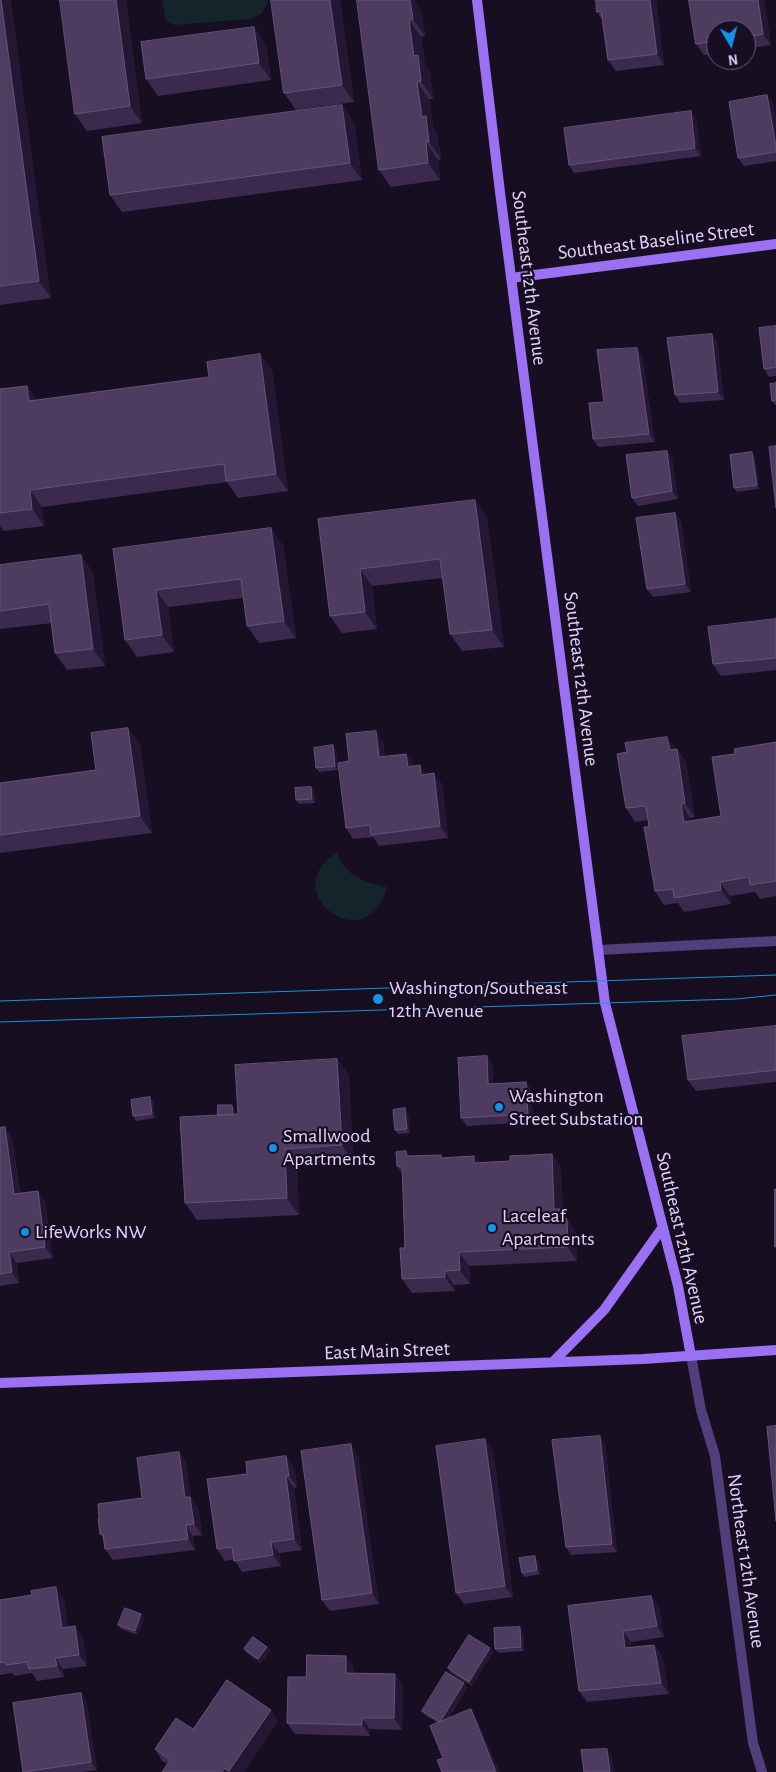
<!DOCTYPE html>
<html>
<head>
<meta charset="utf-8">
<style>
  body { margin:0 }
  #map { position:relative; width:776px; height:1772px; overflow:hidden; background:#170f21; font-family:"Alegreya Sans",sans-serif }
  canvas { display:block }
  .north { position:absolute; left:706px; top:20px; width:50px; height:50px; box-sizing:border-box; background:#170f21; border:1px solid #695d79; border-radius:50%; rotate:172deg; font-size:14px; font-weight:700; line-height:20px; text-align:center; color:#e3d2fc }
  .north::after { content:''; display:block; margin:auto; width:18px; height:22px; background:#1293e8; clip-path:polygon(50% 0,100% 100%,50% 72%,0 100%) }
</style>
</head>
<body>
<div id="map">
<canvas width="776" height="1772"></canvas>
<div class="north">N</div>
</div>
<script>
const ctx = document.querySelector('canvas').getContext('2d');
ctx.lineJoin = 'round';
function fillPath(path, color) { ctx.fillStyle = color; ctx.fill(path, 'evenodd'); }
function stroke(path, color, width, dash) { ctx.strokeStyle = color; ctx.lineWidth = width; ctx.lineCap = dash ? 'butt' : 'round'; ctx.setLineDash(dash || []); ctx.stroke(path); }
function drawText(font, color, halo, rows, align = 'center') {
  ctx.font = font + ' "Alegreya Sans",sans-serif'; ctx.lineWidth = 4.5; ctx.setLineDash([]); ctx.textBaseline = 'middle'; ctx.strokeStyle = halo; ctx.fillStyle = color; for (const [text, x, y, turn = 0] of rows) {
    ctx.save(); ctx.translate(x, y); ctx.rotate((+turn || 0) * Math.PI / 180); ctx.textAlign = isNaN(turn) ? turn : align; if (halo) ctx.strokeText(text, 0, 0); ctx.fillText(text, 0, 0); ctx.restore();
  }
}
fillPath(new Path2D(`
  M162,0H267V5L261,14L250,19L174,25L166,21Z
  M337,853C344,875 365,883 387,887C368,962 274,891 337,853Z`), '#13242a');
stroke(new Path2D(`
  M598,950L776,941
  M691,1356L701,1410L715,1456L753,1743L762,1772`), '#533e7c', 10);
stroke(new Path2D(`
  M477,0L500,192L605,1003L678,1286L691,1356
  M511,278L776,244
  M553,1362L604,1310L663,1227
  M0,1383L643,1359L776,1350`), '#9b71f4', 10);
stroke(new Path2D(`
  M0,1001L776,975
  M0,1022L605,1003L736,999L776,995`), '#1293e8', 1);
fillPath(new Path2D(`
  M0,0L51,298L0,305Z
  M60,0H126L142,123L87,131L75,114Z
  M340,0L354,102L296,110L284,93Z
  M357,0H416V4L421,10L425,36L421,37L425,65L430,72L433,99H429L433,127L437,133L441,159L438,160L440,180L391,187L379,170Z
  M656,0L664,65L616,71L608,60L602,19L597,12Z
  M689,0H764L771,45L746,49V30H716V54L704,55L696,44Z
  M266,44L271,80L158,96L146,79Z
  M767,95L773,103L776,121V161L744,166L738,158Z
  M696,119L701,156L574,173L569,165Z
  M354,122L362,180L122,212L110,195Z
  M776,326V376L769,377L764,369Z
  M717,342L724,400L680,403L675,395Z
  M637,348L642,356L655,442L598,447L593,439L604,402Z
  M260,354L272,371L288,491L238,498L227,482L42,507L44,526L4,531L0,526V389L36,400L209,377Z
  M776,383V405H775L772,401Z
  M667,451L672,459L678,499L638,506L632,498Z
  M752,452L755,456L759,489L737,492L734,488Z
  M487,517L504,647L462,651L450,634L443,578L372,586L377,629L342,633L330,616L318,519Z
  M681,521L691,592L653,597L647,589Z
  M283,545L296,638L259,643L247,626L243,598L168,607L174,652L137,657L125,640L113,549Z
  M81,555L93,573L105,666L67,670L55,653L52,623L0,629V565Z
  M776,619V670L721,676L713,664Z
  M128,728L140,745L152,833L0,853V783L96,770Z
  M383,742L385,757L406,754L414,766L420,765L426,774L442,784L448,838L379,846L373,837L353,839L346,828L349,761Z
  M776,742V896L760,899L755,892L730,896L731,904L684,912L678,903L664,905L655,891L648,820L635,822L626,808L677,749L686,763L695,817L690,818L691,821L721,816L735,754Z
  M333,745L336,750L338,770L319,772L316,768Z
  M311,787L314,791L315,803L299,804L296,800Z
  M776,1026V1082L696,1091L688,1080Z
  M487,1056L492,1064L493,1084L526,1082L531,1090L533,1122L467,1126L461,1118Z
  M337,1059L349,1076L353,1162L297,1166L299,1215L197,1220L185,1203L218,1115L232,1105L235,1109V1114H238Z
  M153,1101L155,1118L136,1121L133,1116Z
  M405,1108L408,1113L410,1133L398,1134L395,1130Z
  M5,1127L12,1139L20,1193L38,1191L45,1202L53,1258L17,1263L19,1283L0,1286V1128Z
  M406,1151L409,1156L443,1158L479,1163L510,1161L552,1154L561,1168L563,1213L576,1233L577,1261L469,1266L470,1284L454,1285L455,1291L412,1293L402,1279L405,1248L402,1173L397,1166Z
  M600,1436L605,1444L617,1552L571,1555L566,1547Z
  M493,1450L513,1597L464,1604L456,1593Z
  M179,1452L186,1463L191,1497L198,1508L202,1535L193,1536L195,1550L113,1560L105,1549L103,1538L100,1534L142,1498Z
  M358,1455L379,1604L330,1611L322,1600Z
  M286,1456L294,1468L297,1487L294,1488L302,1550L279,1553L281,1566L242,1572L234,1559L225,1561L217,1549L247,1474Z
  M538,1560L540,1574L524,1577L522,1573Z
  M651,1596L659,1607L664,1637L631,1642V1647L654,1645L662,1656L669,1694L587,1702L579,1691L568,1606Z
  M64,1599L68,1627L83,1637L87,1666L63,1669L64,1677L37,1681L32,1673L14,1676L12,1673L0,1675V1600Z
  M141,1614L144,1618L138,1635L121,1629L118,1625Z
  M523,1631L524,1651L498,1653L495,1649Z
  M490,1648L493,1652L472,1686L451,1673L448,1668Z
  M244,1649L270,1651L261,1663L247,1653Z
  M354,1667V1674H395L403,1686L402,1730L370,1729V1736L295,1734L287,1723L306,1677Z
  M464,1683L467,1687L448,1719L478,1721L443,1758L438,1723L425,1715L422,1711Z
  M81,1693L86,1700L97,1770L82,1772H23Z
  M278,1721L244,1772H163L168,1764L162,1761L155,1749L193,1729Z`), '#3b2a4d');
fillPath(new Path2D(`
  M1,0H11L51,298L39,281Z
  M116,0H126L142,123L130,106Z
  M330,0H340L354,102L342,85Z
  M410,0H416V4L421,10L425,36L413,19Z
  M650,0H656L664,65L657,54Z
  M758,0H764L771,45L763,34Z
  M409,20L421,37L425,65L430,72L433,99L421,81L414,56Z
  M254,27L266,44L271,80L259,63Z
  M417,82L429,99L433,127L437,133L441,159L429,142L422,117Z
  M767,95L773,103L776,121V146Z
  M342,105L354,122L362,180L350,163Z
  M691,111L696,119L701,156L695,148Z
  M426,142L438,160L440,180L428,163Z
  M712,334L717,342L724,400L718,392Z
  M637,348L642,356L655,442L649,434Z
  M260,354L272,371L288,491L276,474Z
  M27,386L39,403L29,401Z
  M667,451L672,459L678,499L672,491Z
  M752,452L755,456L759,489L757,485Z
  M30,490L42,507L44,526L32,509Z
  M475,500L487,517L504,647L492,630Z
  M675,513L681,521L691,592L685,584Z
  M271,528L283,545L296,638L284,621Z
  M81,555L93,573L105,666L93,649Z
  M360,569L372,586L377,629L365,612Z
  M156,590L168,607L174,652L162,635Z
  M128,728L140,745L152,833L140,816Z
  M376,731L383,742L387,769L379,757Z
  M667,737L686,763L695,817L685,803L670,750Z
  M333,745L336,750L338,770L335,766Z
  M406,754L414,765L415,778L408,767Z
  M420,765L428,776L421,775Z
  M434,773L442,784L448,838L440,826Z
  M311,787L314,791L315,803L312,799Z
  M681,804L690,818L693,836L684,822Z
  M720,882L730,896L731,904L721,890Z
  M487,1056L492,1064L494,1092L488,1084Z
  M337,1059L349,1076L353,1162L342,1145Z
  M526,1082L531,1090L533,1122L528,1114Z
  M150,1097L153,1101L155,1118L152,1114Z
  M232,1105L235,1109V1125L233,1121Z
  M405,1108L408,1113L410,1133L407,1129Z
  M5,1127L12,1139L21,1205L14,1194Z
  M285,1149L297,1166L299,1215L287,1198Z
  M552,1154L561,1168L563,1213L576,1233L577,1261L568,1247L554,1209Z
  M474,1156L484,1170L474,1163Z
  M38,1191L45,1202L53,1258L45,1247Z
  M9,1252L17,1263L19,1283L12,1272Z
  M459,1252L469,1266L470,1284L460,1270Z
  M445,1271L454,1285L455,1291L445,1277Z
  M600,1436L605,1444L617,1552L612,1544Z
  M485,1439L493,1450L513,1597L505,1586Z
  M351,1444L358,1455L379,1604L372,1593Z
  M179,1452L186,1463L191,1497L198,1508L202,1535L194,1524L185,1497Z
  M286,1456L294,1468L297,1487L289,1476Z
  M286,1476L294,1488L302,1550L294,1539Z
  M186,1525L193,1536L195,1550L188,1539Z
  M271,1542L279,1553L281,1566L273,1555Z
  M535,1556L538,1560L540,1574L537,1570Z
  M56,1587L64,1599L70,1639L62,1628Z
  M651,1596L659,1607L664,1637L657,1626Z
  M141,1614L144,1618L138,1635L135,1631Z
  M75,1626L83,1637L87,1666L79,1655Z
  M520,1627L523,1631L524,1651L521,1647Z
  M623,1631L631,1642L633,1659L625,1648Z
  M654,1645L662,1656L669,1694L661,1683Z
  M267,1647L270,1651L261,1663L258,1659Z
  M490,1648L493,1652L472,1686L469,1682Z
  M346,1656L354,1667V1685L346,1673Z
  M55,1658L63,1669L64,1677L57,1666Z
  M395,1674L403,1686L402,1730L394,1718Z
  M464,1683L467,1687L443,1726L440,1722Z
  M81,1693L86,1700L97,1770L91,1762Z
  M471,1709L478,1721L500,1772H496Z
  M271,1710L278,1721L244,1772H229V1771Z
  M362,1718L370,1729V1736L362,1725Z
  M607,1749L612,1757L614,1772H610Z
  M225,1768L227,1772H222Z`), '#251734');
const building = new Path2D(`
  M0,0H1L39,281L0,286Z
  M60,0H116L130,106L75,114Z
  M271,0H330L342,85L284,93Z
  M357,0H410L413,19L409,20L414,56L418,55L421,81L417,82L422,117L426,116L429,142H426L428,163L379,170Z
  M596,0H650L657,54L608,60L601,11L597,12Z
  M689,0H758L763,34L746,37V30H716V41L696,44Z
  M254,27L259,63L146,79L141,42Z
  M767,95L776,146V152L738,158L729,102Z
  M342,105L350,163L110,195L102,137Z
  M691,111L695,148L569,165L564,128Z
  M776,326V367L764,369L759,328Z
  M712,334L718,392L675,395L667,338Z
  M637,348L649,434L593,439L589,403L604,402L597,350Z
  M260,354L276,474L226,481L224,464L30,490L32,509L0,513V389L27,386L29,401L209,377L207,362Z
  M776,383V400L772,401L770,384Z
  M776,446V508L769,447Z
  M667,451L672,491L632,498L626,455Z
  M752,452L757,485L734,488L730,455Z
  M475,500L492,630L450,634L440,559L360,569L365,612L330,616L318,519Z
  M675,513L685,584L647,589L636,518Z
  M271,528L284,621L247,626L241,579L156,590L162,635L125,640L113,549Z
  M81,555L93,649L55,653L49,604L0,611V565Z
  M776,619V658L713,664L708,627Z
  M128,728L140,816L0,835V783L96,770L91,733Z
  M376,731L379,757L406,754L408,767L420,765L421,775L434,773L440,826L371,835L370,825L346,828L338,763L349,761L346,734Z
  M667,737L670,750L677,749L685,803L681,804L684,822L721,816L712,757L735,754L734,749L776,742V881L750,885L749,877L720,882L721,890L674,898L673,889L655,891L644,827H649L646,806L626,808L617,754L627,752L625,743Z
  M333,745L335,766L316,768L314,748Z
  M311,787L312,799L296,800L295,788Z
  M776,1026V1070L688,1080L682,1036Z
  M487,1056L488,1084L526,1082L528,1114L461,1118L458,1058Z
  M337,1059L342,1145L285,1149L287,1198L185,1203L180,1117L238,1114L235,1065Z
  M150,1097L152,1114L133,1116L131,1100Z
  M218,1105H232L233,1115H218Z
  M405,1108L407,1129L395,1130L393,1110Z
  M5,1127L14,1194L38,1191L45,1247L9,1252L12,1272L0,1274V1128Z
  M406,1151V1156L441,1155V1158L474,1156V1163L510,1161V1156L552,1154L554,1209H560L561,1219H567L568,1247L459,1252L460,1270L445,1271V1277L402,1279L400,1248H405L402,1166H397L396,1152Z
  M775,1189H776V1247H775Z
  M776,1426V1521L767,1427Z
  M600,1436L612,1544L566,1547L552,1440Z
  M485,1439L505,1586L456,1593L436,1446Z
  M351,1444L372,1593L322,1600L301,1451Z
  M179,1452L185,1497H190L194,1524L186,1525L188,1539L105,1549L103,1534H100L98,1519H99L98,1504L142,1498L137,1458Z
  M286,1456L289,1476H286L294,1539L271,1542L273,1555L234,1561L232,1547L217,1549L207,1479L247,1474L246,1462Z
  M535,1556L537,1570L522,1573L519,1558Z
  M56,1587L62,1628L75,1626L79,1655L55,1658L57,1666L29,1669L27,1662L6,1665L5,1662L0,1663V1600L32,1595L31,1591Z
  M651,1596L657,1626L623,1631L625,1648L654,1645L661,1683L579,1691L568,1606Z
  M125,1608L141,1614L135,1631L118,1625Z
  M520,1627L521,1647L495,1649L494,1628Z
  M469,1635L490,1648L469,1682L448,1668Z
  M253,1637L267,1647L258,1659L244,1649Z
  M307,1655L346,1656V1673L395,1674L394,1718H362V1725L287,1723L288,1677H306Z
  M446,1672L464,1683L440,1722L422,1711Z
  M227,1680L271,1710L229,1771L225,1768L222,1772H162L170,1760L155,1749L176,1718L193,1729Z
  M81,1693L91,1762L23,1772L13,1703Z
  M471,1709L496,1772H442L437,1760L443,1758L430,1726Z
  M607,1749L610,1772H584L581,1750Z`);
fillPath(building, '#4d3c60');
stroke(building, '#645378', 1);
for (const [x, y, r, color] of [
  [378,999,6,"#1293e8"],
  [499,1107,5,"#1293e8"],
  [273,1148,5,"#1293e8"],
  [492,1228,5,"#1293e8"],
  [25,1232,5,"#1293e8"]
]) { const dot = new Path2D(); dot.arc(x, y, r, 0, 2 * Math.PI); ctx.fillStyle = color; ctx.fill(dot); stroke(dot, '#170f21', 2); }
drawText('20px', '#e3d2fc', '#170f21', [
  ["Southeast Baseline Street",656,241,-7],
  ["Southeast 12th Avenue",529,278,83],
  ["Southeast 12th Avenue",581,679,83],
  ["Southeast 12th Avenue",682,1238,77],
  ["East Main Street",387,1351,-2],
  ["Northeast 12th Avenue",746,1561,82]
]);
drawText('20px', '#e3d2fc', '#170f21', [
  ["Washington/Southeast",389,988],
  ["12th Avenue",389,1011],
  ["Washington",509,1096],
  ["Street Substation",509,1119],
  ["Smallwood",283,1136],
  ["Apartments",283,1159],
  ["Laceleaf",502,1216],
  ["Apartments",502,1239],
  ["LifeWorks NW",35,1232]
], 'left');
</script>
</body>
</html>
